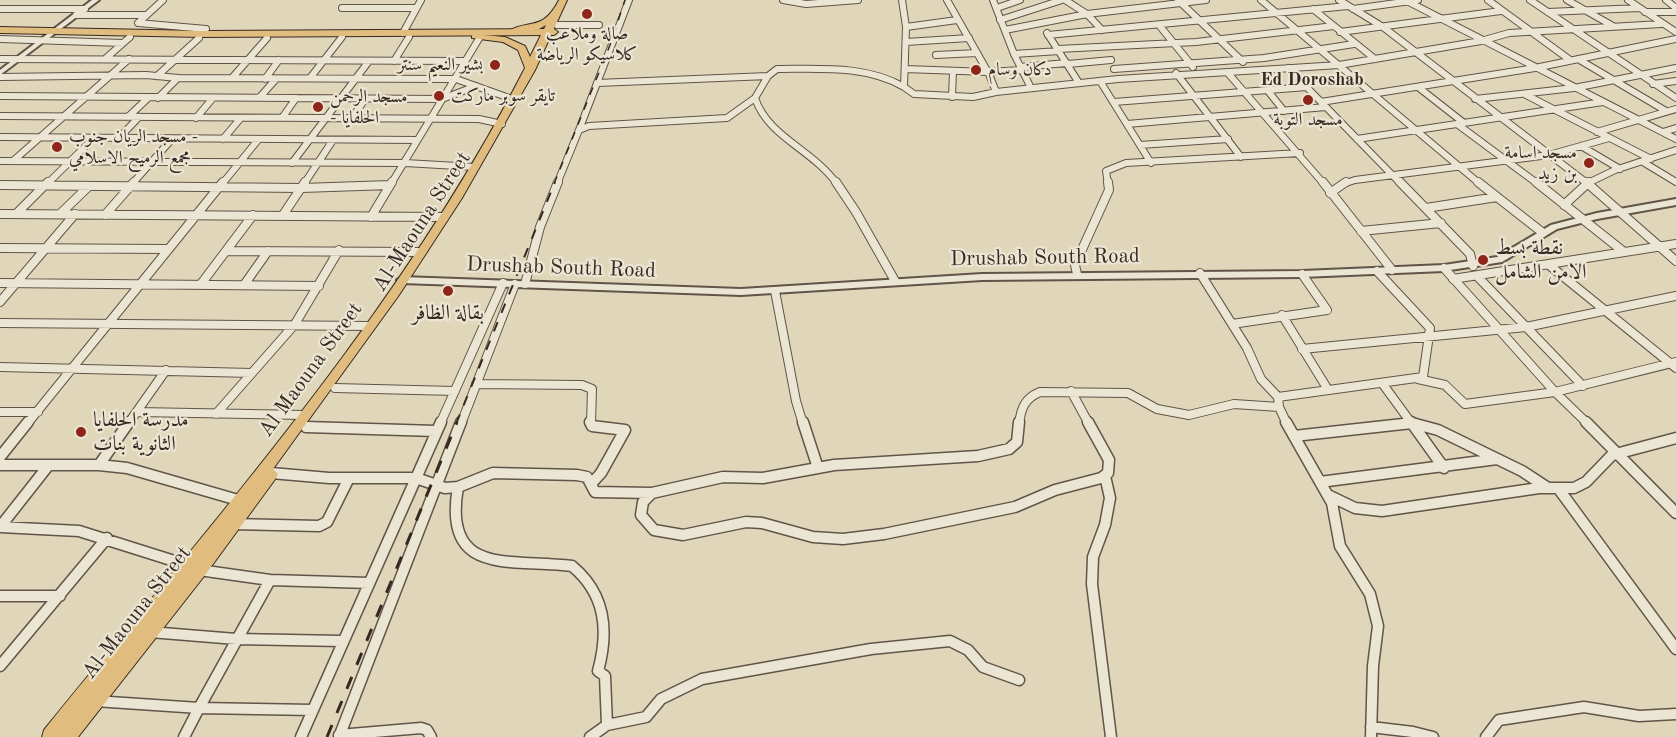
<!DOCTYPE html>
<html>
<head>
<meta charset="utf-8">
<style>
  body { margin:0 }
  canvas { display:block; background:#e0d7bb }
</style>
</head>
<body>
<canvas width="1676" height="737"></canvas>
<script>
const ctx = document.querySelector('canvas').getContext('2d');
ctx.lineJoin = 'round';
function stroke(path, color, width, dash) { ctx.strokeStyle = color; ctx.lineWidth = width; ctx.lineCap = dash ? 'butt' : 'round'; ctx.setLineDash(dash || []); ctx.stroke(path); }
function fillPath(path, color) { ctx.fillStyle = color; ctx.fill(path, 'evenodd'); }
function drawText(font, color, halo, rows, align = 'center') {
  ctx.font = font + ' "Old Standard TT",Amiri,serif'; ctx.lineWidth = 4.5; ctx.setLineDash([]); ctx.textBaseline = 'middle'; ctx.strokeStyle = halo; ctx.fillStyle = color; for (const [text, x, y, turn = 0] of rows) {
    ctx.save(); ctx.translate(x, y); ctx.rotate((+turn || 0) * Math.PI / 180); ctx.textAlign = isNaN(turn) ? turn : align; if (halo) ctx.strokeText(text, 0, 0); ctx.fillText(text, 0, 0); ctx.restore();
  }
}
const minorFar2 = new Path2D(`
  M163,0L138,23L206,29L202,34
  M783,0L806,4L858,0
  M902,0L906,27L904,87L914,94L973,97L996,92L1118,79L1339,65L1481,41L1509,33L1661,24
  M947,0L989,74L996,92
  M993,0L1014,54L1031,88
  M1065,0L1087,14L1102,30
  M1178,0L1243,62
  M1261,0L1480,184
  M1339,0L1383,27L1588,184
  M1405,0L1676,139
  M1488,0L1570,60
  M1530,0L1676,98
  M1567,0L1613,26
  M1628,0L1676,32
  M1666,0L1676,8
  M342,8H416
  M997,8L1020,0
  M0,9H85
  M1313,9L1375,59
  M1353,9L1418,0
  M1548,12L1639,8
  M1645,12H1676
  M76,15H146
  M1000,20L1062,0
  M557,25H599
  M1159,25L1193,67
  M906,27L957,20
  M1005,30L1087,14L1206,0
  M1340,32L1501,11
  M403,33L421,0
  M1047,33L1079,83
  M1048,35L1348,6
  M0,39L123,43
  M906,42L969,38
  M1058,49L1196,42L1334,26
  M1014,54L1059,51
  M936,55L977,53
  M0,59L464,61
  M105,59L130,37
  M1578,59L1666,111
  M394,61L409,37
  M1068,64L1111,60
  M1020,67L1067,63
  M1288,68L1401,184
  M905,69L988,72L1021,70
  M1114,69L1264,58L1354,44
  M1227,72L1324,184
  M1176,73L1241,157
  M157,76L199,38
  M0,77L146,75L178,78L456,79L515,100
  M232,78L267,38
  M310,78L342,37
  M265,79L279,60
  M1100,81L1151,163
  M597,83L768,76
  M1653,84L1676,81
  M1418,87L1464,123
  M1268,91L1284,111
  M1526,95L1651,159
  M0,96L442,99L476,86
  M260,97L276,79
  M952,97L953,71
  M158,98L178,78
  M755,98C768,137 812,149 837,184
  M1475,99L1574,88L1676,68
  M1114,102L1307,87
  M1321,102L1535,68L1676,39
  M0,116L479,119L502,124
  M128,117L148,98
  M196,118L213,98
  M282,118L296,98
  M351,119L366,98
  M1127,124L1326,107
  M1457,124L1538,184
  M579,130L629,0
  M1597,132L1676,109
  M1663,132L1676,128
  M0,137L417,140
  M118,139L139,117
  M223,139L240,119
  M1357,139L1603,102
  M1140,145L1228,139
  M1581,146L1620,169
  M0,161L405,163L475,167
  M13,161L129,59
  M1643,162L1676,182
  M292,163L369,61
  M47,184L94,138
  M132,184L172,139
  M222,184L258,140
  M304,184L333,140
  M391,184L480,37
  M557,184L579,130L589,126L727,118L755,98L768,76L777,69C820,69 866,65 904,87
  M1108,184L1106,171L1126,163L1300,153
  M1343,184L1355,180L1549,155L1609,138
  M1586,184L1615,170L1676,150`);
const minorFar1 = new Path2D(`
  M836,182L856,212L895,281
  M1323,182L1392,270
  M1400,182L1470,254L1473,266
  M1478,182L1543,233
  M1536,182L1624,252
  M1586,182L1676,261
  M0,185L302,188L390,185
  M1330,193L1346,182
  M1564,205L1589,182
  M1426,208L1497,197
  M0,214L444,217
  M16,214L48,182
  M60,214L88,187
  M105,215L134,182
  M283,215L305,182
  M371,217L392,182
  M1361,231L1441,223
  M0,248L168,249
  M226,251L421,252
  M1549,265L1676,368
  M1444,268L1555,392L1588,424
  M1200,273L1247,348L1261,379L1278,397L1279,407L1287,424
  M1077,274L1075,265L1109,190L1108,182
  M1477,276L1583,386
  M1453,279L1676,244
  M0,283L319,286
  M201,284L253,215
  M525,284L540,227L558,182
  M244,285L268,251
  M775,291L796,401L803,424
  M0,302L75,214
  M1282,315L1327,388
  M0,323L370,326
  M1232,324L1327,310L1302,274
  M1302,349L1526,327L1676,296
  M0,367L252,373
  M1418,379L1445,385L1465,404L1555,392L1676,362
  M1382,383L1412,424
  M476,384L582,385L592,389L591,424
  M335,388L455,391
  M1071,391L1089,424
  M1278,397L1423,377L1430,328L1377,271
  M0,412H38
  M138,412L304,415
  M216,414L295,324L339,250
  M27,424L223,182
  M128,424L166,370
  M440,424L503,283
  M461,424L515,284
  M1019,424C1021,408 1025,398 1040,392L1128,393L1157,409L1189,415L1234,404L1279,407
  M1406,424H1415`);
const minor = new Path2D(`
  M590,422L592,426L625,430L601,473L591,484
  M803,422L818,468
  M1286,422L1332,503L1340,546L1370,594L1378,626L1373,666L1371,737
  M1411,422L1444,468
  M1586,422L1676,513
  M306,427L436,431
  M1294,436L1412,423L1438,430L1522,471L1548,488
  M0,457L28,422
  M0,465H99L127,468L238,500
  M99,465L129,422
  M271,473L329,478H416L445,488L458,487L493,473L577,475L587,477L595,492L652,493L723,477L763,478L834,465L978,456L1009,449L1017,442L1019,422
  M1105,476L1110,498L1105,525L1093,557L1092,584L1111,737
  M1320,482L1497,459
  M458,487C442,578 511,558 572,566C606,594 609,631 598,671L605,676L607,725
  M1558,488L1676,649
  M652,493L643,502L641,515L654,530L683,535L746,522L762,523L813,537L843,539L884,534L1015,507L1055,490L1101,478L1108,473L1109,460L1088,422
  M1328,495L1355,508L1382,511L1539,488H1574L1586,482L1612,455L1676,438
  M233,524L319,526L327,522L349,478
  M0,527L79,531L187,565
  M0,527L48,466
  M199,570L270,580L369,583
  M270,580L199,708L313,710
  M0,596H60
  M150,632L236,639L342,641
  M0,666L107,538
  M95,701L199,708L184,737
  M1371,727L1413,732L1433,737
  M339,735L421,728L427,730L431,737
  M301,737L441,422
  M339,737L461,422
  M590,737L607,725L646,717L661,699L702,679L871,649L950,641L968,650L983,667L1019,680
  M1486,737L1499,720L1584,707L1639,716L1676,714`);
const tertiary = new Path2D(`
  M92,0H99L0,75V70Z
  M1676,199V205L1597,219L1557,229L1502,262L1444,271L1302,277L982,280L741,295L402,283L397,280L402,277L741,289L982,274L1302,271L1444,265L1497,257L1551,225L1597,213Z`);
const primary = new Path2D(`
  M0,27L202,31L554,29L558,32L554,35L202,37L0,33Z`);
const trunk = new Path2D(`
  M559,0H567L535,70L462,198L399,295L273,469L278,474L276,478L205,575L78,737H42L44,730C214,520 402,310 525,68L518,50L503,42L472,38V34L505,37L525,46L530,57L546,25L539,29L511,35L507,32C529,18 542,33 559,0Z`);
stroke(minorFar2, '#615448', 8);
stroke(minorFar1, '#615448', 10);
stroke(minor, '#615448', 13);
stroke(tertiary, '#615448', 4);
stroke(primary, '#372922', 2);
stroke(trunk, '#372922', 2);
stroke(minorFar2, '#ebe5d3', 6);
stroke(minorFar1, '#ebe5d3', 8);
stroke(minor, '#ebe5d3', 10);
fillPath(tertiary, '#ebe5d3');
fillPath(primary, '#e0bc7e');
fillPath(trunk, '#e0bc7e');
stroke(new Path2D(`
  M554,184L610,45L625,0`), '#372922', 1.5, [8, 8]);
stroke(new Path2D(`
  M456,424L555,182`), '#372922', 2, [10, 10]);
stroke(new Path2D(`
  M327,737L457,422`), '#372922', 3, [13, 13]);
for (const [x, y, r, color] of [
  [587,14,6,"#8f2418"],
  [495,65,6,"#8f2418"],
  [976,70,6,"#8f2418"],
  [439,96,6,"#8f2418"],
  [1308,100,6,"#8f2418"],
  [318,107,6,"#8f2418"],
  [57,147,6,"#8f2418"],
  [1589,163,6,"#8f2418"],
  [1483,260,6,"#8f2418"],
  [448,291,6,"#8f2418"],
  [81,432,6,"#8f2418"]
]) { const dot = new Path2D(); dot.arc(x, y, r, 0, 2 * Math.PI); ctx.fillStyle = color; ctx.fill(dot); stroke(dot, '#ebe5d3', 2); }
drawText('18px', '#372922', '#ebe5d3', [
  ["صالة وملاعب",587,34,"center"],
  ["كلاسيكو الرياضة",587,55,"center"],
  ["بشير النعيم سنتر",483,65,"right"],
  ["دكان وسام",988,70],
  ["تايقر سوبر ماركت",451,96],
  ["مسجد الرحمن",330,97],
  ["- الحلفايا",330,118],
  ["مسجد التوبة",1308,120,"center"],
  ["مسجد الريان جنوب -",69,137],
  ["مجمع الرميح الاسلامي",69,158],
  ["مسجد اسامة",1577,153,"right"],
  ["بن زيد",1577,174,"right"]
], 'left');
drawText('bold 18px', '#372922', '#ebe5d3', [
  ["Ed Doroshab",1312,80]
]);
drawText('21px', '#372922', '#ebe5d3', [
  ["Al-Maouna Street",422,222,-57],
  ["Drushab South Road",1045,258,-1],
  ["Drushab South Road",561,268,2],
  ["Al Maouna Street",311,370,-54],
  ["Al-Maouna Street",137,613,-52]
]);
drawText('21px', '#372922', '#ebe5d3', [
  ["نقطة بسط",1495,248],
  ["الامن الشامل",1495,272],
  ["بقالة الظافر",448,313,"center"],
  ["مدرسة الحلفايا",93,420],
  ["الثانوية بنات",93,444]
], 'left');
</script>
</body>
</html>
